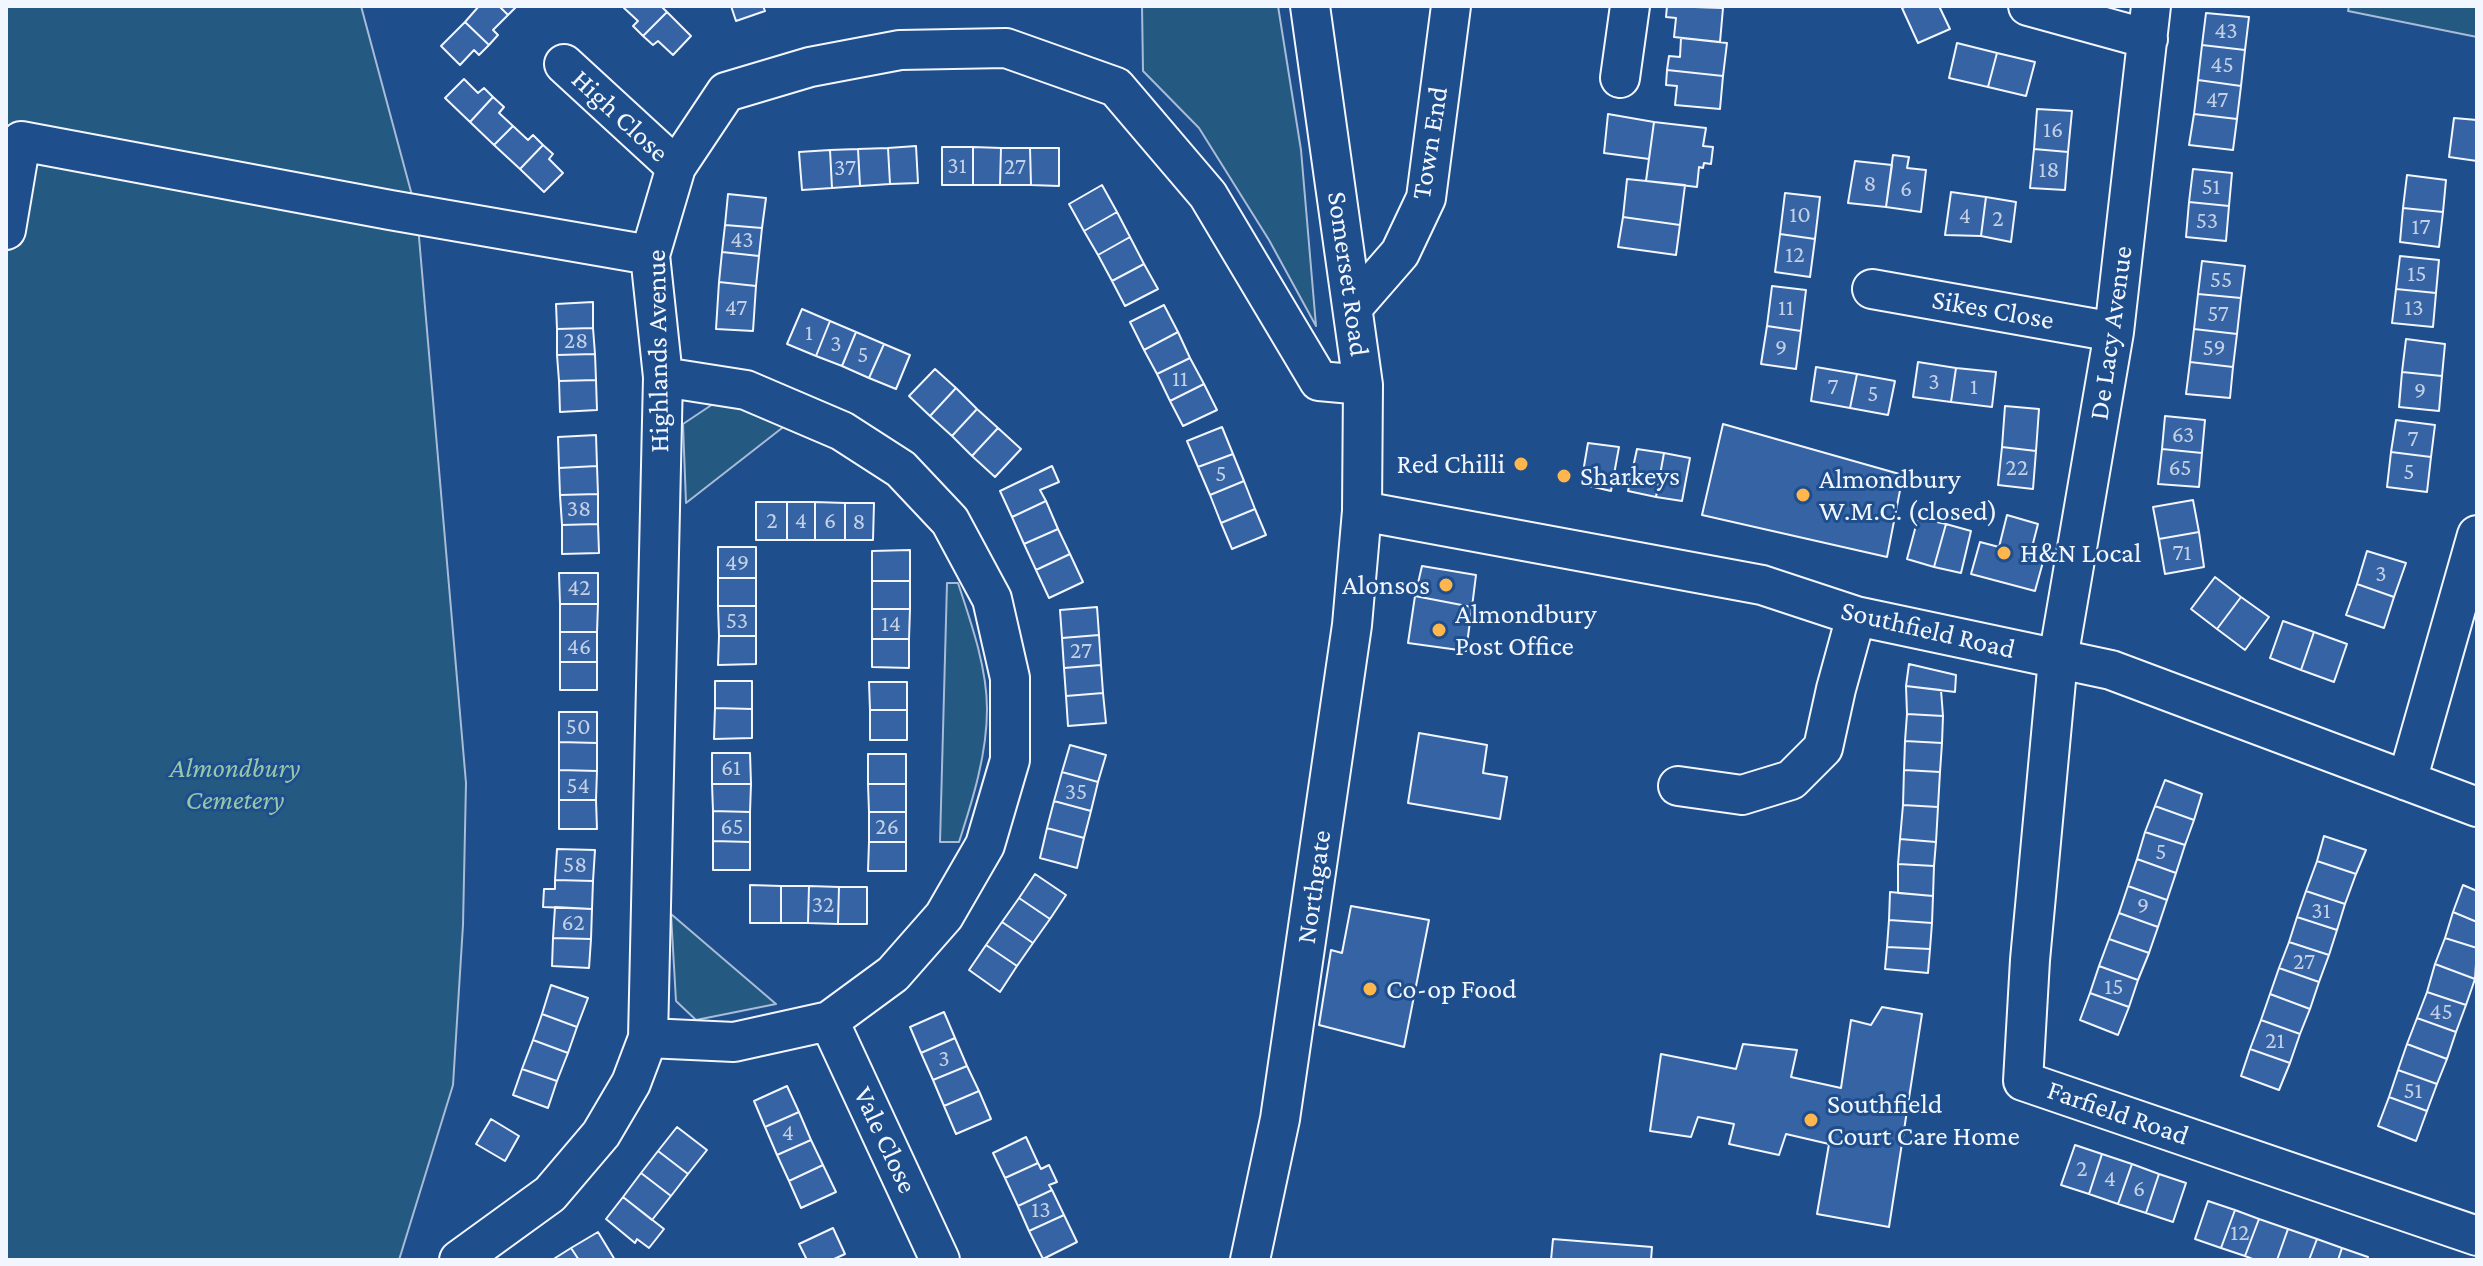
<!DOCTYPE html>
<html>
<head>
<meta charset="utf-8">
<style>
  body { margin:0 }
  #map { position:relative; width:2483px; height:1266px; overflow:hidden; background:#1f4e8c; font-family:"Crimson Pro",serif }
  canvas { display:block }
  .frame { position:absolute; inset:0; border:8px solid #f2f6ff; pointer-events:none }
</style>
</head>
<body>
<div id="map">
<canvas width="2483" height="1266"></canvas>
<div class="frame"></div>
</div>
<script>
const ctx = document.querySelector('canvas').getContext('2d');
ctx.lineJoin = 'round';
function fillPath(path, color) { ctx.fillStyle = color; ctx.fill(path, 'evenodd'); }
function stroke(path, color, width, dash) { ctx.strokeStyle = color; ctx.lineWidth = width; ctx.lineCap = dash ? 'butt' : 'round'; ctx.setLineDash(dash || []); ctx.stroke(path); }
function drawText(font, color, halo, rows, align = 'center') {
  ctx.font = font + ' "Crimson Pro",serif'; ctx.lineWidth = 6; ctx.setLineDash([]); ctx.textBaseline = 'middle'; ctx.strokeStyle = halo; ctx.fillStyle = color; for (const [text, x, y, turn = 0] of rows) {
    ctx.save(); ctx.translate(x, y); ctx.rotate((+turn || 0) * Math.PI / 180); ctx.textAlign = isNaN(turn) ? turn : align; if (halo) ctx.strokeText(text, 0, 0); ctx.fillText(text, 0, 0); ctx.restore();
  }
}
const green = new Path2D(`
  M6,6H361L417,214L466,783L463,925L453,1085L399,1260H6Z
  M1142,6H1278L1301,150L1316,326L1269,240L1199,128L1143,71Z
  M2349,6H2477V37L2348,11Z
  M716,402L791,421L686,503L683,424Z
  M947,583H958C971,622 987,668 987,709C987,754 973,799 959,842H940Z
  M671,914L776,1004L696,1020L676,1001Z`);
fillPath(green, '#245a82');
stroke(green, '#a8bbd7', 2);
const building = new Path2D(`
  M479,6H499L508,15L493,30L498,35L489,45L465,22Z
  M499,6H517L508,15Z
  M626,6H661L667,12L643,36L633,26L638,21L624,8Z
  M731,6H763L765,11L736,21Z
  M1667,6L1723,8L1720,42L1674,37L1676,18L1666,17Z
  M1907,6H1939L1950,29L1918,43L1902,8Z
  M667,12L691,36L673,55L658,41L653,45L643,36Z
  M2206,13L2249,17L2245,50L2202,45Z
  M465,22L489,45L479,55L474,50L460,65L441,46Z
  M1681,38L1727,43L1723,76L1667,70L1669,56L1680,57Z
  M1957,43L1997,53L1988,87L1949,78Z
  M2202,45L2245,50L2241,86L2198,80Z
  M1997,53L2035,62L2026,96L1988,87Z
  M1667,70L1723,76L1720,109L1675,105L1677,86L1666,85Z
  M464,79L478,93L484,88L493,97L470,122L445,98Z
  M2198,80L2241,86L2237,119L2194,114Z
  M493,97L504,107L499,113L513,126L494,145L470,122Z
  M2037,109L2072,111L2068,152L2034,149Z
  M1608,114L1654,122L1649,159L1604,153Z
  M2194,114L2237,119L2233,150L2189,145Z
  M2454,118L2477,120V161L2449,157Z
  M1654,122L1706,128L1703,146L1713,147L1711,164L1704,163L1703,168L1699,167L1697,187L1646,181Z
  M513,126L528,140L533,135L543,145L520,169L494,145Z
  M543,145L553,154L549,159L563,173L544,192L520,169Z
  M916,146L918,183L890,184L888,148Z
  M942,147H973V185H942Z
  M973,147L1001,148L1000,185H973Z
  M888,148L890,184L860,186L858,149Z
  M1001,148H1030L1031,185H1000Z
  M1030,148H1059V186L1031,185Z
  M858,149L860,186L832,188L830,150Z
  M2034,149L2068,152L2065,190L2030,188Z
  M830,150L832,188L802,190L799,152Z
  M1893,155L1909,157L1907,168L1926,170L1921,212L1886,207Z
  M1855,161L1892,165L1886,207L1848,203Z
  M2193,169L2232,173L2229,206L2189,202Z
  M2407,175L2446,180L2443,212L2403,208Z
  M1627,179L1685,185L1680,225L1623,217Z
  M1102,185L1117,212L1084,231L1069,204Z
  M1951,192L1986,197L1981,236L1945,235Z
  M1785,193L1820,197L1815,239L1780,234Z
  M728,194L766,198L762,228L725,225Z
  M1986,197L2016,202L2011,242L1981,236Z
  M2189,202L2229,206L2226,241L2186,237Z
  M2403,208L2443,212L2439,247L2400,242Z
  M1117,212L1130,237L1098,255L1084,231Z
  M1623,217L1680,225L1676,255L1618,247Z
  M725,225L762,228L759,256L722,252Z
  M1780,234L1815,239L1810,277L1775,272Z
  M1130,237L1144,264L1112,281L1098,255Z
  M722,252L759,256L756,286L719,282Z
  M2400,256L2439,260L2436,293L2396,289Z
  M2202,261L2245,266L2241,298L2198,294Z
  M1144,264L1158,289L1125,306L1112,281Z
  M719,282L756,286L753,331L716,329Z
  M1772,286L1806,290L1801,331L1767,326Z
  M2396,289L2436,293L2433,327L2392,323Z
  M2198,294L2241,298L2237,334L2194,329Z
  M593,302V328L557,329L556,304Z
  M1164,305L1178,332L1144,350L1130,322Z
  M802,309L830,321L816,356L787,344Z
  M830,321L856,332L842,366L816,356Z
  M1767,326L1801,331L1796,369L1761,364Z
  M593,328L595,354L557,355V329Z
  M2194,329L2237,334L2233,367L2190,362Z
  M856,332L884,344L869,378L842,366Z
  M1178,332L1190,358L1157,374L1144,350Z
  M2406,339L2445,344L2442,376L2402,372Z
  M884,344L910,355L896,389L869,378Z
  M595,354L596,380L559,381L557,355Z
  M1190,358L1204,384L1170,401L1157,374Z
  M1918,362L1956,368L1951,402L1913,397Z
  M2190,362L2233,367L2230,398L2186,394Z
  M1816,367L1857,374L1850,408L1811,401Z
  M1956,368L1996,372L1992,407L1951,402Z
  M935,369L956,388L930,416L909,396Z
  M2402,372L2442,376L2439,411L2399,407Z
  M1857,374L1895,381L1888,415L1850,408Z
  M596,380L597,410L560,412L559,381Z
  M1204,384L1217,410L1183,426L1170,401Z
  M956,388L977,409L952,436L930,416Z
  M2005,406L2039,409L2036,451L2002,447Z
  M977,409L998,428L972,456L952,436Z
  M2165,416L2205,420L2202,453L2162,449Z
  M2396,420L2435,425L2431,457L2391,452Z
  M1723,424L1903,475L1887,557L1702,515Z
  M1222,427L1233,454L1198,467L1187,441Z
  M998,428L1021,449L995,477L972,456Z
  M596,435L597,466L559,468L558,437Z
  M1588,443L1619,447L1611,491L1581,484Z
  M2002,447L2036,451L2033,489L1998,485Z
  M1637,449L1664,453L1656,497L1628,491Z
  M2162,449L2202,453L2199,487L2158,484Z
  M2391,452L2431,457L2427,492L2387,487Z
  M1664,453L1690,458L1682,501L1656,497Z
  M1233,454L1244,481L1210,495L1198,467Z
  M597,466L598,494L560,495L559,468Z
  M1052,466L1059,482L1040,490L1046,501L1012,517L1000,491Z
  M1244,481L1255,509L1221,523L1210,495Z
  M598,494V524L562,525L560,495Z
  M2193,500L2199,532L2159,539L2153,507Z
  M1046,501L1058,529L1024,544L1012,517Z
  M756,502H787V540H756Z
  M787,502H815V540H787Z
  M815,502L845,503V540H815Z
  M845,503H874L873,540H845Z
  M1255,509L1266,535L1232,549L1221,523Z
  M2007,515L2038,524L2029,559L2043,562L2035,591L1971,574L1980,542L1999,547Z
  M1918,518L1946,524L1934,567L1907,559Z
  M598,524L599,553L562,554V525Z
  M1946,524L1971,531L1961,573L1934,567Z
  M1058,529L1070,554L1036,570L1024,544Z
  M2199,532L2204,567L2165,574L2159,539Z
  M718,547H756V578H718Z
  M910,550V581H872V551Z
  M2367,551L2406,563L2394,597L2357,584Z
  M1070,554L1083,582L1049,598L1036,570Z
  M1422,566L1476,575L1472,607L1415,596Z
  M559,573H598V604H560Z
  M2215,577L2241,597L2217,629L2191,609Z
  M718,578H756V606H718Z
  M872,581H910V609H872Z
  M2357,584L2394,597L2384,628L2346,615Z
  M1415,596L1472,607L1466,651L1408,643Z
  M2241,597L2269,617L2245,650L2217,629Z
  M560,604H598L597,632H560Z
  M718,606H756V636H719Z
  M1097,607L1099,635L1062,638L1060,610Z
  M872,609H910L909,639H872Z
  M2283,621L2314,632L2301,670L2270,658Z
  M560,632H597V662H560Z
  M2314,632L2347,644L2334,682L2301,670Z
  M1099,635L1101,665L1064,668L1062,638Z
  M719,636H756V664L718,665Z
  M872,639H909V668L872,667Z
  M560,662H597V690H560Z
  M1909,664L1956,675L1955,692L1906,686Z
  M1101,665L1103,693L1066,696L1064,668Z
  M715,681H752V709L715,708Z
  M869,682H907V710H870Z
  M1906,686L1941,690L1943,716L1907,714Z
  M1103,693L1106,723L1068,726L1066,696Z
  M715,708L752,709V738L714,739Z
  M870,710H907V740H870Z
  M559,712H597V743L559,742Z
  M1907,714L1943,716L1942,743L1905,741Z
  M1419,733L1487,745L1483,773L1507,777L1500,819L1408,803Z
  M1905,741L1942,743L1940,772L1904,770Z
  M559,742L597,743V771L559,770Z
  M1070,745L1106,755L1098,782L1062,772Z
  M712,753H750L751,784H712Z
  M868,754H906V784H868Z
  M559,770L597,771L596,800H559Z
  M1904,770L1940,772L1938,807L1903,805Z
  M1062,772L1098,782L1091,811L1054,801Z
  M2165,780L2202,794L2194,820L2155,806Z
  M712,784H751L750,812L713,811Z
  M868,784H906V812H869Z
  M559,800H596L597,829H559Z
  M1054,801L1091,811L1084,838L1047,828Z
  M1903,805L1938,807L1936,842L1900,839Z
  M2155,806L2194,820L2185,845L2145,832Z
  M713,811L750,812V842L713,841Z
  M869,812H906V842H869Z
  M1047,828L1084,838L1077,868L1040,858Z
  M2145,832L2185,845L2176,873L2137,859Z
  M2324,836L2366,850L2356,874L2317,861Z
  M1900,839L1936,842L1934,866L1898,864Z
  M713,841L750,842V870H713Z
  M869,842H906V871H868Z
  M557,849L595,850L593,881L555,880Z
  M2137,859L2176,873L2167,900L2128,886Z
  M2317,861L2356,874L2345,904L2306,891Z
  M1898,864L1934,866L1933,896L1898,893Z
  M1035,874L1066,895L1050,919L1019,898Z
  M555,880L593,881L592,909L543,907L544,889H555Z
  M750,885L781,886V923H750Z
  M2463,885L2477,891V922L2453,912Z
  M781,886H809L808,923H781Z
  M809,886L839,887L838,924L808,923Z
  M2128,886L2167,900L2158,927L2119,913Z
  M839,887H867V924H838Z
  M2306,891L2345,904L2337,930L2297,917Z
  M1890,892L1933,896L1932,923L1889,920Z
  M1019,898L1050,919L1033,943L1002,922Z
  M1351,906L1429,920L1404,1047L1319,1025L1331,950L1342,953Z
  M555,907L592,909L591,939L553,938Z
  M2453,912L2477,922V948L2445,938Z
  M2119,913L2158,927L2149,953L2109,939Z
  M2297,917L2337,930L2329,955L2289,942Z
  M1889,920L1932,923L1930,949L1887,947Z
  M1002,922L1033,943L1017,966L986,945Z
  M553,938L591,939L589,968L552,966Z
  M2445,938L2477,948L2475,979L2435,964Z
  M2109,939L2149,953L2138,980L2099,966Z
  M2289,942L2329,955L2319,982L2279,968Z
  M986,945L1017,966L1000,992L969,970Z
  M1887,947L1930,949L1928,973L1885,969Z
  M2435,964L2475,979L2466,1005L2427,992Z
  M2099,966L2138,980L2129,1007L2090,993Z
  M2279,968L2319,982L2310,1009L2270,994Z
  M551,985L588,998L577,1027L542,1014Z
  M2427,992L2466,1005L2456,1032L2417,1018Z
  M2090,993L2129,1007L2118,1035L2080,1020Z
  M2270,994L2310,1009L2300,1034L2261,1020Z
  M1882,1007L1922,1014L1889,1227L1817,1214L1829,1144L1786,1134L1779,1155L1729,1144L1734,1124L1698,1117L1691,1137L1650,1131L1661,1054L1736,1069L1743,1044L1797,1050L1791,1077L1841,1088L1851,1020L1871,1025Z
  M944,1012L955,1038L921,1053L910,1027Z
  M542,1014L577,1027L568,1053L533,1040Z
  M2417,1018L2456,1032L2447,1059L2407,1044Z
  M2261,1020L2300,1034L2290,1063L2250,1049Z
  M955,1038L967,1066L933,1080L921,1053Z
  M533,1040L568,1053L557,1081L522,1069Z
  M2407,1044L2447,1059L2437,1084L2398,1070Z
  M2250,1049L2290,1063L2279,1090L2241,1076Z
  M967,1066L979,1091L944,1106L933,1080Z
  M522,1069L557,1081L548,1108L513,1095Z
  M2398,1070L2437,1084L2427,1111L2389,1097Z
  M787,1086L799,1112L765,1127L754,1101Z
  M979,1091L991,1119L956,1134L944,1106Z
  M2389,1097L2427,1111L2416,1141L2378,1126Z
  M799,1112L811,1140L777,1155L765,1127Z
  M491,1119L519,1136L505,1161L476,1144Z
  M677,1127L707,1150L688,1174L658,1151Z
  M1026,1137L1038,1163L1005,1178L993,1153Z
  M811,1140L823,1165L789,1181L777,1155Z
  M2075,1145L2102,1154L2089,1194L2061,1185Z
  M658,1151L688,1174L671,1196L641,1173Z
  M2102,1154L2132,1164L2118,1204L2089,1194Z
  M1038,1163L1041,1169L1049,1165L1057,1182L1049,1185L1052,1190L1018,1206L1005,1178Z
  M2132,1164L2159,1174L2146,1213L2118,1204Z
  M823,1165L836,1192L801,1208L789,1181Z
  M641,1173L671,1196L652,1220L623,1197Z
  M2159,1174L2186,1183L2173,1222L2146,1213Z
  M1052,1190L1064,1215L1029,1231L1018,1206Z
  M623,1197L664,1229L649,1248L637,1239L635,1243L606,1219Z
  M2208,1201L2235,1210L2221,1248L2195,1239Z
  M2235,1210L2259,1219L2245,1256L2221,1248Z
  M1064,1215L1077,1242L1043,1259L1029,1231Z
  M2259,1219L2288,1229L2277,1260H2255L2245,1256Z
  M833,1228L845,1254L832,1260H807L799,1244Z
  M2288,1229L2317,1239L2309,1260H2277Z
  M598,1232L615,1260H579L571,1248Z
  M1553,1239L1652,1247L1651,1260H1551Z
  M2317,1239L2342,1248L2338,1260H2309Z
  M571,1248L579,1260H552Z
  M2342,1248L2368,1257L2367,1260H2338Z`);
fillPath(building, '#3563a3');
stroke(building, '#f2f6ff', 2);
const minor = new Path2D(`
  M2028,6L2148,39
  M2151,6L2114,332L2058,659L2030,960L2023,1081L2477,1236
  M564,64L676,167
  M1620,78L1630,6
  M6,230L21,141L390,210L650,255
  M1872,289L2114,332
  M1353,307L1400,253L1426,198L1451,6
  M1362,511L1762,585L1856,616L2111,670L2477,807
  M2407,781L2477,535
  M1678,786L1742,795L1791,780L1823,748L1836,689L1856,616
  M829,1021L940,1260
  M648,1038L734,1042L829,1021L893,974L944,916L985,845L1010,760V678L992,599L950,521L901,469L842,431L746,390L663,377
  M459,1260L550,1194L601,1134L631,1083L648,1038L663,377L650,255L676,167L726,92L810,67L900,50L1006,48L1116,87L1208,195L1319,381L1363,385
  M1250,1260L1280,1119L1352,625L1362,511L1363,385L1310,6`);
stroke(minor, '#f2f6ff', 42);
stroke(minor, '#1f4e8c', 38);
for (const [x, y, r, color] of [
  [1521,464,8,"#ffb74d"],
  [1564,476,8,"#ffb74d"],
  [1803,495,8,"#ffb74d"],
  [2004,553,8,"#ffb74d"],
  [1446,585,8,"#ffb74d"],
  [1439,630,8,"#ffb74d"],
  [1370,989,8,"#ffb74d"],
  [1811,1120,8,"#ffb74d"]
]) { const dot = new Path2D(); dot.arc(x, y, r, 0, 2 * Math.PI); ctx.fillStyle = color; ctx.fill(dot); stroke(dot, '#1f4e8c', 3); }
drawText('24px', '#c3d1e8', null, [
  ["43",2226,31],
  ["45",2222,65],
  ["47",2217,100],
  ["16",2053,130],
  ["31",957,166],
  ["27",1015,167],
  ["37",845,168],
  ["18",2049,170],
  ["8",1870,184],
  ["51",2211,187],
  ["6",1906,189],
  ["10",1800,215],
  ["4",1965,216],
  ["2",1998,219],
  ["53",2207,221],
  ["17",2421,227],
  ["43",742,240],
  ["12",1795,255],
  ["15",2417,274],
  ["55",2221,280],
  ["47",736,308],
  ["11",1786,308],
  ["13",2414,308],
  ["57",2218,314],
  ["1",809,333],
  ["28",576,341],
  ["3",836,344],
  ["9",1781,348],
  ["59",2214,348],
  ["5",863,355],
  ["11",1180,379],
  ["3",1934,382],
  ["7",1833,387],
  ["1",1974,387],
  ["9",2420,391],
  ["5",1873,394],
  ["63",2183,435],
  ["7",2413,439],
  ["22",2017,468],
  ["65",2180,468],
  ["5",2409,472],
  ["5",1221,474],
  ["38",579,509],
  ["2",772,521],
  ["4",801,521],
  ["6",830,521],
  ["8",859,522],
  ["71",2182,553],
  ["49",737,563],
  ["3",2381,574],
  ["42",579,588],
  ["53",737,621],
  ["14",891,624],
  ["46",579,647],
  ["27",1081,651],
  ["50",578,727],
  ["61",731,768],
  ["54",578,786],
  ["35",1076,792],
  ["65",732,827],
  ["26",887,827],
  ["5",2161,852],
  ["58",575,865],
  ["32",823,905],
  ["9",2143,906],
  ["31",2321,911],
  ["62",573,923],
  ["27",2304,962],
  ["15",2114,987],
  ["45",2441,1012],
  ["21",2275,1041],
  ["3",944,1059],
  ["51",2413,1091],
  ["4",788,1133],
  ["2",2082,1169],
  ["4",2110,1179],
  ["6",2139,1189],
  ["13",1041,1210],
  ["12",2240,1233]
]);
drawText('28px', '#f2f6ff', '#1f4e8c', [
  ["High Close",620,116,43],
  ["Town End",1430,143,-81],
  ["Somerset Road",1348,274,82],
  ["Sikes Close",1993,310,10],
  ["De Lacy Avenue",2111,333,-82],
  ["Highlands Avenue",658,351,-91],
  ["Southfield Road",1928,630,13],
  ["Northgate",1314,887,-82],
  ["Farfield Road",2118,1113,19],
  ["Vale Close",885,1140,65]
]);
drawText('28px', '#f2f6ff', '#1f4e8c', [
  ["Red Chilli",1505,464,"right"],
  ["Sharkeys",1580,476],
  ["Almondbury",1819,479],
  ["W.M.C. (closed)",1819,511],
  ["H&N Local",2020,553],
  ["Alonsos",1430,585,"right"],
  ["Almondbury",1455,614],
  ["Post Office",1455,646],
  ["Co-op Food",1386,989],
  ["Southfield",1827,1104],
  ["Court Care Home",1827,1136]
], 'left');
drawText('italic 28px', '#97c8a6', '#1f4e8c', [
  ["Almondbury",235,768],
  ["Cemetery",235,800]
]);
</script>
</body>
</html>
